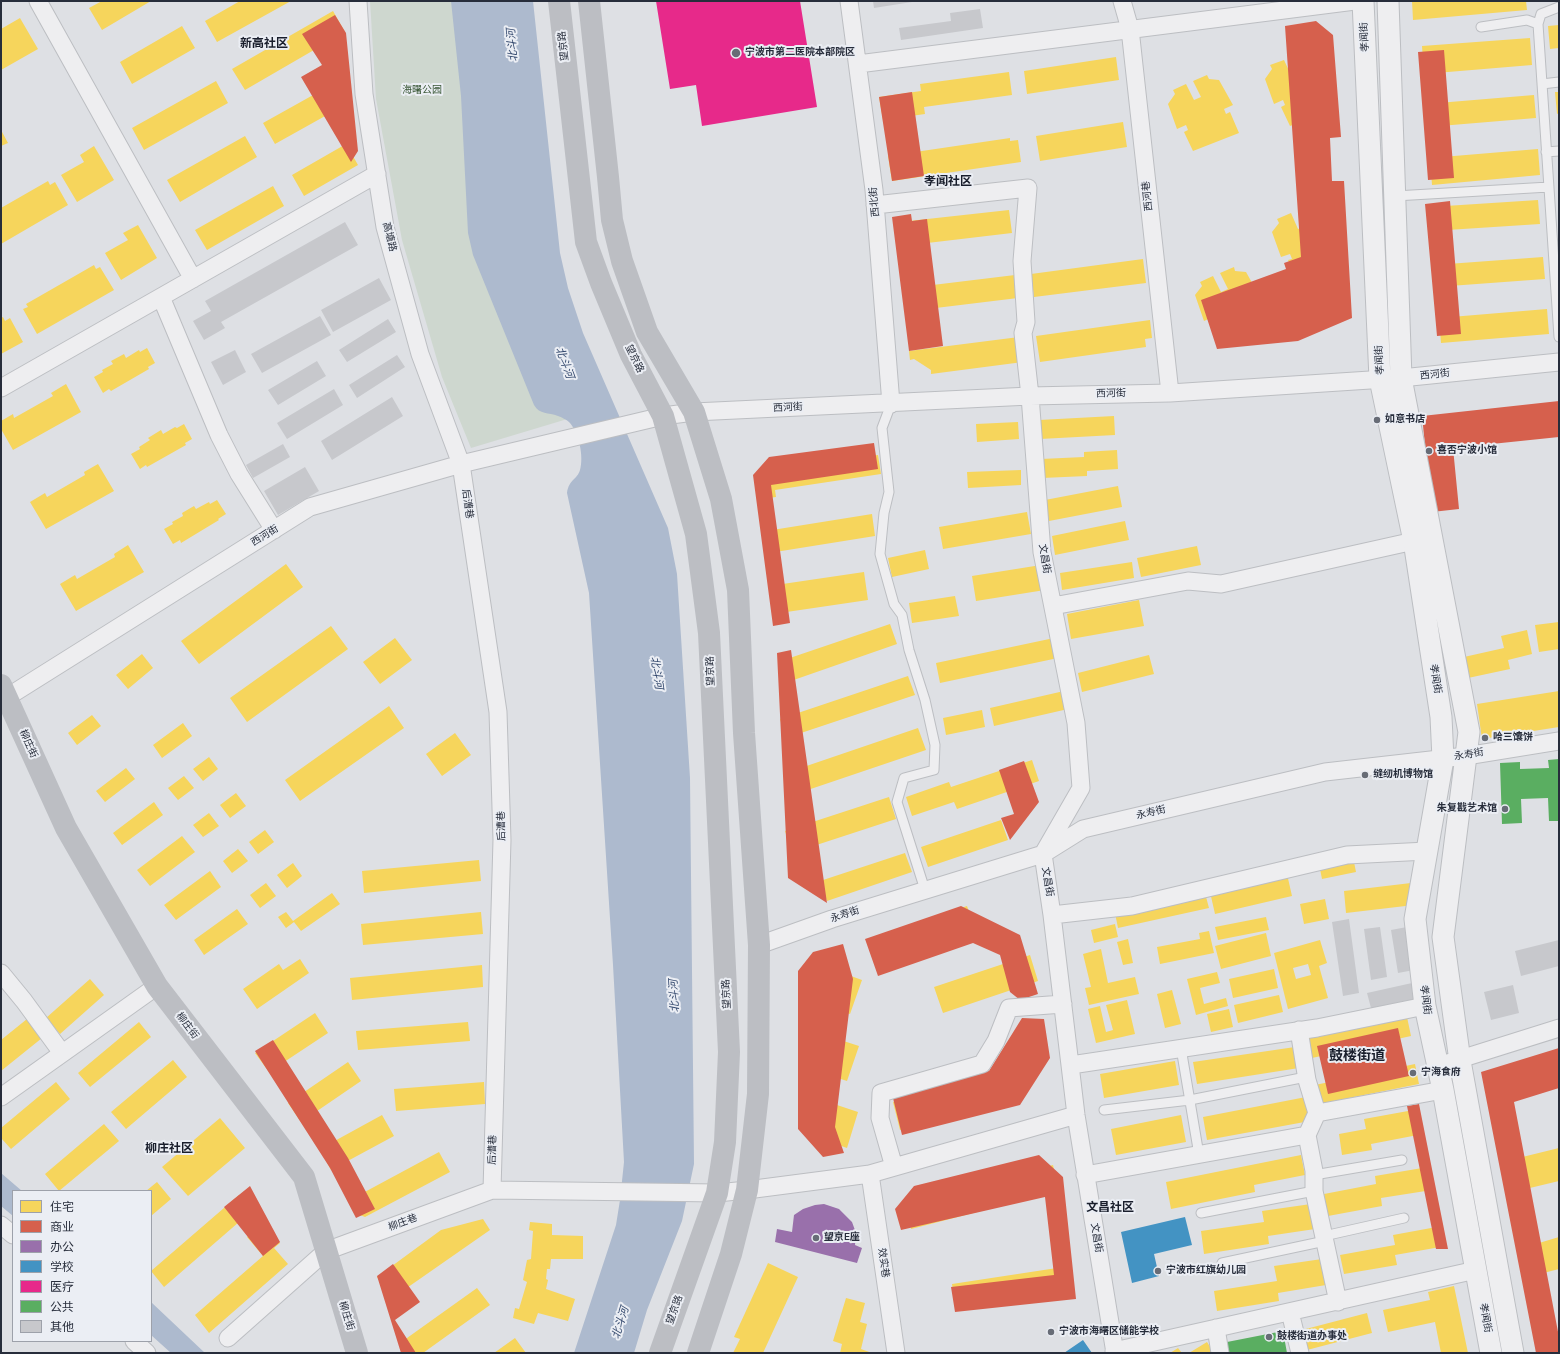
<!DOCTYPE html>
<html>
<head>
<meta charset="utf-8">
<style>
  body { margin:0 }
  #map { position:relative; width:1560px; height:1354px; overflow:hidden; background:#dee0e4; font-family:"Nunito Sans","Noto Sans SC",sans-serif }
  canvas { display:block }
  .frame { position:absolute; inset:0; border:2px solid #272d3b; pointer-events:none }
  .legend { position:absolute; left:12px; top:1190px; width:140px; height:152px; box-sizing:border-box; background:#ebeef4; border:1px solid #9da1aa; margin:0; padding:5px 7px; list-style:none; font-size:12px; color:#272d3b }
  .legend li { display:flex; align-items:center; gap:8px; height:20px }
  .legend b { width:20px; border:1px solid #9da1aa }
</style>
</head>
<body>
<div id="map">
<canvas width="1560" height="1354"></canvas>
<div class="frame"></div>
<ul class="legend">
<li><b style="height:11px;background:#f6d55c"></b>住宅</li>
<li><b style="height:11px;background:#d6604d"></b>商业</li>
<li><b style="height:11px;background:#9970ab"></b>办公</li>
<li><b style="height:11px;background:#4393c3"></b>学校</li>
<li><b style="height:11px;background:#e7298a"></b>医疗</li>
<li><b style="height:11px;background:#5aae61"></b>公共</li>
<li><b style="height:11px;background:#c7c8cc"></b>其他</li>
</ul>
</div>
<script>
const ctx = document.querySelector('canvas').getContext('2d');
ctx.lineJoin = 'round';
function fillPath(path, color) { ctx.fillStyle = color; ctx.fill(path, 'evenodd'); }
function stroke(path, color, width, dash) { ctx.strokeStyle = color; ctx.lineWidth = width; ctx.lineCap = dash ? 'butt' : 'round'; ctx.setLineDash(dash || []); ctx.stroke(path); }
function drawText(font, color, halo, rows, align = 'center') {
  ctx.font = font + ' "Nunito Sans","Noto Sans SC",sans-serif'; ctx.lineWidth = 4; ctx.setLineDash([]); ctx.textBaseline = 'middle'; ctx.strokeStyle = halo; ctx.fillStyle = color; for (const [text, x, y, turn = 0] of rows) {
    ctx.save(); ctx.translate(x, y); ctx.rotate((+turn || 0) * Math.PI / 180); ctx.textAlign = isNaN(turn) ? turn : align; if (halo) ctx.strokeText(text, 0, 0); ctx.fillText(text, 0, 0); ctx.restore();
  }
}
fillPath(new Path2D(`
  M370,1H461L574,417L471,448L442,377L402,240L376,99Z`), '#ced7cf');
fillPath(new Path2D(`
  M451,1H533L560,253L568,288L583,333L668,528L677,574L690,778L694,1164L682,1221L647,1310L634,1353H574L616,1225L620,1200L624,1162L613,965L589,593L567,493C569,479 577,480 580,470C584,457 579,432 569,422C567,420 561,417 558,416C548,412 540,415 534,405L473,255L468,233L461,96Z
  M1,1173L22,1191H13V1216L1,1206Z
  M151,1302L205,1353H171L151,1335Z`), '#adbace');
fillPath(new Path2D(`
  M102,1H151L102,30L89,8Z
  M240,1H291L217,42L205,21Z
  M1412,1H1526L1527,10L1413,20Z
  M333,11L345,32L245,90L232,69Z
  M20,18L38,49L1,70V29Z
  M1559,25V48L1550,49L1548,26Z
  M182,26L195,48L132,84L120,62Z
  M1530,38L1532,65L1424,74L1422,46Z
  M1304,50L1306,54L1316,55L1330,80L1321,84L1323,89L1327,87L1336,108L1290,126L1281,107L1285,105L1283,100L1274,104L1265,79L1272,69L1270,65L1284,60L1291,75L1298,72L1291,56Z
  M1116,57L1119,80L1027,94L1024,71Z
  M1009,72L1012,95L924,107L925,114L883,120L879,97L921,91L920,84Z
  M1207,75L1209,79L1219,80L1233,105L1224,109L1226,114L1230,112L1239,133L1193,151L1184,132L1188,130L1186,125L1177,129L1168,104L1175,94L1173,90L1186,84L1194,100L1201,97L1193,81Z
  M340,80L352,101L275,144L263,123Z
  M216,81L228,103L144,150L132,128Z
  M1555,92H1559V113L1557,114Z
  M1534,95L1536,118L1428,127L1426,104Z
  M1123,122L1127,147L1040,161L1036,136Z
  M1,130L8,143L1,146Z
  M245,136L257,157L180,202L167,180Z
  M1010,138V141L1018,140L1021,162L892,181L888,156Z
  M346,144L358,165L304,196L292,175Z
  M94,146L114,180L77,202L61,175L84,162L80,155Z
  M1538,149L1540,175L1432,185L1430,158Z
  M48,181L50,185L55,182L68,205L1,244V208Z
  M273,186L284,206L207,250L195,230Z
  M1538,200L1540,224L1432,231L1430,207Z
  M1311,204L1313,208L1323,209L1337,234L1328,238L1330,243L1334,241L1343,262L1297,280L1288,260L1292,259L1290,254L1281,257L1272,232L1279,223L1277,219L1291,213L1298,229L1305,226L1298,210Z
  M1009,210L1012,233L902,246L900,222Z
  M138,225L157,258L121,280L105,253L128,240L123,233Z
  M1543,257L1545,279L1436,287L1434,265Z
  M1143,259L1146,283L1034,297L1031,274Z
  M94,265L96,269L100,267L114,290L37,334L23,309L28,307L26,304Z
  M1234,267L1235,271L1246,272L1260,297L1250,301L1253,306L1257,304L1266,325L1220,343L1211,324L1215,322L1213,317L1204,321L1195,295L1202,286L1200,282L1213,276L1221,292L1228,289L1220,273Z
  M1015,275L1018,298L911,311L908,288Z
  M1547,309L1549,334L1441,343L1439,318Z
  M3,317L5,321L10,318L23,342L1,354V318Z
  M1150,320L1152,338L1145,339L1146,347L1040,362L1036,336Z
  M1019,337L1023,362L931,374V370L914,359L910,360L909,351Z
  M147,348L155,363L148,367L149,369L111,391L109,389L103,393L94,377L103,372L102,370L113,364L111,361L124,354L126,358L139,350L140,352Z
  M66,384L81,412L13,450L1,429V421L13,414L14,418L53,396L51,393Z
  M1114,416L1115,435L1040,439L1039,420Z
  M1018,422L1019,439L977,442L976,424Z
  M184,424L192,439L185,443L186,445L147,467L146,465L140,469L131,454L140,449L139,447L150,440L148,438L161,430L163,434L175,427L177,428Z
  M1117,450L1118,469L1087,471V476L1042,478L1041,459L1084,457V452Z
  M878,455L881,474L775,490L776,497L761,499L757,473Z
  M98,464L114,491L46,529L30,502L45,493L47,497L85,475L84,472Z
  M1021,470V485L968,488L967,472Z
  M1118,486L1122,507L1049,521L1045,500Z
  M217,500L226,514L218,519L219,520L181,543L180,540L173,544L164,529L173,524L172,522L183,516L182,513L194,506L196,509L209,502L210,504Z
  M1027,512L1031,534L943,549L939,527Z
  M872,514L875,536L769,553L766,531Z
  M1125,521L1129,540L1055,555L1052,536Z
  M128,545L144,572L76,611L60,584L75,575L77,579L115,557L114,554Z
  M1197,546L1201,565L1141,577L1137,558Z
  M925,550L929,569L892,577L888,558Z
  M1132,562L1134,578L1062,590L1060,573Z
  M286,564L303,587L199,664L181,641Z
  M1041,565L1045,590L976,601L972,576Z
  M864,572L868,600L773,614L769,586Z
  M955,596L959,616L912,623L909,603Z
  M1139,600L1144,626L1071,639L1067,614Z
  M1559,622V649L1539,652L1535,625Z
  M890,624L897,644L785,683L778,662Z
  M331,626L348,649L247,722L230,698Z
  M1527,630L1532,654L1508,660L1510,669L1468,678L1464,657L1504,648L1501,636Z
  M395,638L412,660L380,684L363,662Z
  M1054,638L1058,658L940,683L936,663Z
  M142,654L153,668L128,689L116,675Z
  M1149,655L1154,674L1082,692L1078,673Z
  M908,676L915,695L786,738L780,719Z
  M1064,691L1068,709L994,726L990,708Z
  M1559,691V727L1482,739L1477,704Z
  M389,706L404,728L300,801L285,780Z
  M982,710L985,727L946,735L943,718Z
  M92,715L101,726L77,745L68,733Z
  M183,723L192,736L162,758L153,745Z
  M918,728L926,750L790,796L783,774Z
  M455,733L471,755L442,776L426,754Z
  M209,757L218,769L203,781L193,769Z
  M1032,760L1039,781L957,809L954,802L912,816L906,797L949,782L951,787Z
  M126,768L135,779L105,802L96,791Z
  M184,776L194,788L178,800L168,788Z
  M236,793L246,806L230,818L220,805Z
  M889,797L896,819L792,853L785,831Z
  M154,802L163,815L122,845L113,833Z
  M209,813L219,826L203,837L193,825Z
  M1001,820L1008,840L928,867L921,847Z
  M265,830L274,842L258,854L249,842Z
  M182,836L195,852L150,886L137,870Z
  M238,849L248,861L232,873L223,861Z
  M905,853L912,872L827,901L820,881Z
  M1353,857L1356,872L1322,879L1319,864Z
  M479,860L481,881L364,893L362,871Z
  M293,863L302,876L287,888L277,875Z
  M210,871L221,887L176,920L164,905Z
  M1287,874L1292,896L1215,914L1210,892Z
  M266,883L276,896L260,908L250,895Z
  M1411,883L1414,905L1346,913L1344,891Z
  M332,893L340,904L301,931L294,922L286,928L278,917L286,912L293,921Z
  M1205,893L1209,908L1118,928L1115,913Z
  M1325,899L1329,919L1304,924L1300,904Z
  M967,906L976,931L881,963L872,938Z
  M237,909L248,924L204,955L194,940Z
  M481,912L483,934L363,945L361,924Z
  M1266,917L1269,930L1218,940L1215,927Z
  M1115,924L1118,937L1094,943L1091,930Z
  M1209,931L1214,953L1160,964L1157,947L1200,939L1199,933Z
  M1266,933L1271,956L1221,969L1215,946Z
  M1128,939L1133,963L1123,965L1117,942Z
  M1320,940L1327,963L1319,966L1328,998L1288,1009L1274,953ZM1308,964L1311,975L1296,979L1293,968Z
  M1101,949L1108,983L1135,977L1139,994L1089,1005L1085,988L1091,987L1083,954Z
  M1030,955L1038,981L943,1013L934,987Z
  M300,959L309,973L257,1009L243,989L279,964L283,970Z
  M482,965L483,987L352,1000L350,978Z
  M826,967L862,980L850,1014L814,1002Z
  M1274,969L1278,988L1233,998L1229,979Z
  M1217,972L1220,983L1200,988L1204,1004L1226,998L1228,1006L1196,1015L1187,979Z
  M90,979L104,995L60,1034L46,1018Z
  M1172,990L1181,1024L1165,1028L1157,994Z
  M1279,995L1283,1012L1238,1023L1234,1005Z
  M1127,1000L1135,1034L1096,1043L1088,1009L1100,1006L1106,1032L1113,1030L1106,1005Z
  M1229,1009L1233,1027L1211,1032L1207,1014Z
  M315,1013L328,1033L269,1072L255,1053Z
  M1407,1017L1411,1036L1312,1058L1308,1038Z
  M27,1019L42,1038L1,1071V1040Z
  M139,1022L151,1037L90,1087L78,1073Z
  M468,1022L470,1041L358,1050L356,1031Z
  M822,1034L859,1046L847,1081L810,1069Z
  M1023,1034L1042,1048L1011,1103L900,1130L893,1102L992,1079Z
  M1295,1047L1299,1068L1197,1084L1193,1062Z
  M1559,1051V1083L1494,1104L1485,1075Z
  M173,1060L187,1077L126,1129L111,1112Z
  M1175,1061L1179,1085L1104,1098L1100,1074Z
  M348,1062L361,1081L301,1122L288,1103Z
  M1415,1064L1419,1084L1319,1104L1315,1085Z
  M56,1082L70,1099L11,1149L1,1138V1128Z
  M484,1082L485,1104L396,1111L394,1089Z
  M1306,1097L1310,1121L1207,1140L1203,1117Z
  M822,1100L858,1112L847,1148L810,1135Z
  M1419,1109L1423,1134L1371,1144L1372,1150L1342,1155L1339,1134L1366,1129L1364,1119Z
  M382,1115L394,1136L331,1170L320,1149Z
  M1181,1115L1186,1142L1116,1155L1111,1129Z
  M220,1118L245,1148L188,1196L162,1167Z
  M104,1124L119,1141L59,1191L45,1174Z
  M1559,1148V1181L1509,1193L1502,1162Z
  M439,1152L450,1172L365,1217L355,1213L348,1201Z
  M1301,1155L1305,1175L1254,1185L1255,1192L1171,1209L1166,1182Z
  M1053,1165L1059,1191L911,1229L904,1202Z
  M1428,1167L1432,1190L1381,1198L1382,1206L1328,1216L1324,1194L1376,1184L1375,1176Z
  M157,1182L171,1199L151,1216V1191H146Z
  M239,1195L280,1243L274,1248L288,1264L209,1333L195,1315L263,1256L247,1237L250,1235L239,1222L164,1287L151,1271Z
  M1311,1204L1315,1229L1268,1236L1269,1244L1204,1254L1201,1231L1264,1222L1262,1211Z
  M483,1219L490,1230L391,1299L377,1277L441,1230Z
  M530,1222L552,1224V1235L583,1236V1259H551L550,1269H547L546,1279L548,1280L546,1289L575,1299L568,1321L538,1313L534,1324L513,1318L515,1308L519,1309L527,1282L523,1280L527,1260L531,1259L533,1231L529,1230Z
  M1442,1226L1446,1246L1395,1255L1397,1265L1344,1274L1340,1255L1395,1245L1393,1235Z
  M1559,1237V1269L1524,1278L1519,1249Z
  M1322,1259L1326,1285L1278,1293L1279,1301L1217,1311L1214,1291L1277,1281L1274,1266Z
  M768,1263L798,1277L763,1353H733L740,1339L734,1337Z
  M1070,1266L1074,1293L956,1311L952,1284Z
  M1454,1286L1468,1353H1441L1435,1322L1388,1332L1383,1310L1430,1300L1428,1292Z
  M477,1288L490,1305L423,1353H407L400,1343Z
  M846,1298L865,1303L860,1322L867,1324L861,1349L872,1353H840L842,1344L833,1341Z
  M1367,1313L1372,1333L1307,1350L1302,1330Z
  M1559,1336V1353H1539L1536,1342Z
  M515,1338L526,1353H494Z
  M1207,1342L1214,1353H1189Z
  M1178,1348L1182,1353H1170Z`), '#f6d55c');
fillPath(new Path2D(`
  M335,15L346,33L358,151L351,162L301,77L322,65L302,34Z
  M1316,21L1333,35L1341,137L1330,138L1332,181H1344L1352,318L1298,341L1217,349L1201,300L1286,269L1284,263L1301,257L1285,26Z
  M1444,50L1454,178L1428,180L1418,52Z
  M912,92L924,176L892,181L879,97Z
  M1450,201L1461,334L1437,336L1425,204Z
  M911,214L912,221L927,219L943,346L909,351L892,217Z
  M1559,401V437L1453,448L1459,509L1432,512L1422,416Z
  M874,443L878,469L771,485L790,623L773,626L753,475L769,457Z
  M791,650L827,903L788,878L777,653Z
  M1024,761L1039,802L1010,840L1001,818L1014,814L999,770Z
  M961,906L1020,935L1038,994L1020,1000L1010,992L1000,955L973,943L878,976L865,939Z
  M843,944L853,979L835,1127L844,1153L823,1157L798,1129V971L813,952Z
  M1022,1018L1044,1019L1050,1058L1020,1105L902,1135L892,1094L989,1071Z
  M1398,1028L1409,1076L1328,1094L1317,1046Z
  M273,1040L348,1158L375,1209L356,1218L330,1168L255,1051Z
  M1559,1048V1088L1514,1102L1559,1337V1353H1536L1481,1072Z
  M1419,1104L1448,1249H1436L1407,1106Z
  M1039,1155L1063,1177L1076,1299L955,1312L951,1287L1054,1275L1045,1197L901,1230L895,1209L914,1186Z
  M250,1186L280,1242L263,1256L224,1207Z
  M393,1264L420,1302L395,1320L416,1353H401L377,1276Z`), '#d6604d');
fillPath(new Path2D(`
  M824,1204L839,1209L852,1222L856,1233L855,1245L862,1248L857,1263L775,1242L777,1229L792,1232L794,1215L803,1209L815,1205Z`), '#9970ab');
fillPath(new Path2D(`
  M1185,1217L1192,1245L1154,1254L1159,1276L1132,1283L1121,1232Z
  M1083,1340L1092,1353H1064Z`), '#4393c3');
fillPath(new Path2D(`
  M656,1H800L817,107L702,126L696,85L670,89Z`), '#e7298a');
fillPath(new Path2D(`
  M1559,759V821H1549L1548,798L1521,799L1522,823L1502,824L1500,763L1520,762V769L1549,768L1548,760Z
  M1283,1331L1287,1353H1229L1227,1342Z`), '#5aae61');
fillPath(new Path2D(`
  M873,1H912V2L874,8Z
  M980,9L983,28L901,40L899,28L951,21L950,13Z
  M345,222L358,245L221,322L225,328L204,340L193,321L211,311L205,301Z
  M379,278L391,300L333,332L321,310Z
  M320,316L331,335L262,373L251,354Z
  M388,319L396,332L347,362L339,350Z
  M235,350L246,372L223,385L211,362Z
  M397,355L405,367L357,398L349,385Z
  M317,361L326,376L278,405L268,390Z
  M334,389L343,405L287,439L277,423Z
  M392,397L403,416L332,460L321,441Z
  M283,444L290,457L253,478L246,465Z
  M305,467L319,491L278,515L264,491Z
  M1349,919L1359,993L1343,996L1332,922Z
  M1380,927L1387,977L1371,980L1364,929Z
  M1407,927L1414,970L1398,973L1391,930Z
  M1559,940V966L1521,976L1515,951Z
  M1412,983L1415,999L1371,1008L1367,993Z
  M1513,985L1519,1013L1491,1020L1484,992Z`), '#c7c8cc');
const service = new Path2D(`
  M1559,7L1541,14L1538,24L1559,337
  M1481,27L1527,20L1538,24
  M1542,84L1559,82
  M1546,152L1559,151
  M1395,196L1549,187
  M891,404L882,428L889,492L884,513L880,554L894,604L902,615L909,650L925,700L935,745L934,770L904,778L897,802L925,890
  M1181,1048L1199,1155
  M1104,1110L1190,1100L1306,1077
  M1314,1175L1402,1160
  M1201,1213L1314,1191
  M1324,1236L1404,1218
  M1222,1263L1325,1241`);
const minor = new Path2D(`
  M38,1L193,279
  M358,1L364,94L385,227L420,354L461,464L498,712L502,840L492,1190
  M849,1L874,190L891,404
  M1122,1L1130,29L1170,393
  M858,64L1355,1
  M875,205L1028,188L1022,261L1026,322L1023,333L1030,396L1042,552L1076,723L1081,788L1043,854L1052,915L1076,1115L1115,1353
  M161,297L219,435L239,474L274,530
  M1,388L377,174
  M1053,606L1188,581L1221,584L1414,541
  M1,701L310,507L461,464L663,416L694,412L1030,396L1170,393L1401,378L1559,362
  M1052,915L1132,906L1347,855L1427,851
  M759,945L832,919L1043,854L1083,829L1325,772L1466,756L1559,741
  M1,973L24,1001L62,1053
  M1299,1030L1307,1080L1317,1113L1307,1135L1314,1171V1191L1338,1302
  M1071,1065L1317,1028L1425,1006
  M1438,1066L1559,1028
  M1,1097L157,986
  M1317,1113L1443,1090
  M894,1167L880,1118L881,1093L982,1064L996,1041L1009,1008L1063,1004
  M870,1174L896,1353
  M1085,1175L1307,1135
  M1,1225L13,1235
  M1290,1312L1300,1353
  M1216,1328L1220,1353
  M228,1338L326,1251L492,1190L717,1193L747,1190L870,1174L1076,1115
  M134,1341L147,1353
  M1114,1351L1476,1270`);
const tertiary = new Path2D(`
  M1363,1L1380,379L1414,541L1441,717L1443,759L1415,919L1425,1006L1443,1090L1491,1353
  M1388,1L1401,378L1469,732L1443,937L1460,1061L1513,1353`);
stroke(service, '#bcbec2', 11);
stroke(minor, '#bcbec2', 19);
stroke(tertiary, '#bcbec2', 23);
stroke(service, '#eeeef0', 9);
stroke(minor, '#eeeef0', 17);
stroke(tertiary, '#eeeef0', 21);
stroke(new Path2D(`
  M559,1L586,242L601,283L631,355L663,416L696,534L709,633L729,1052L725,1142L717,1193L660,1353
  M589,1L608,177L612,220L622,261L647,332L694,412L721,499L738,590L744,733L759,945L758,1094L747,1190L731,1254L698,1353
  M1,685L66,828L157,986L304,1177L357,1353`), '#bcbec3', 22);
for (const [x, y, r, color] of [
  [736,53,5,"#676c76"],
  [1377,420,4,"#676c76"],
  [1429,451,4,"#676c76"],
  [1485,738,4,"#676c76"],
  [1365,775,4,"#676c76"],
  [1505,809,4,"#676c76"],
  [1413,1073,4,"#676c76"],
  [816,1238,4,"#676c76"],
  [1158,1271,4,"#676c76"],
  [1051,1332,4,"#676c76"],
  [1269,1337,4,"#676c76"]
]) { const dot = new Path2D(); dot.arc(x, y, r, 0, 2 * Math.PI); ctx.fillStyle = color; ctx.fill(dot); stroke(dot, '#ebeef4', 1.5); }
drawText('10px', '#272d3b', '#ebeef4', [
  ["孝闻街",1365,37,-93],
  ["望京路",564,46,-96],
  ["西河巷",1148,196,-96],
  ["西北街",875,202,-95],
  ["高塘路",389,237,76],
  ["望京路",634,359,64],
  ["孝闻街",1380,360,-93],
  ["西河街",1435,375,-6],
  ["西河街",1111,394,-1],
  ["西河街",788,408,-3],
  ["后漕巷",467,504,82],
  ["西河街",265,536,-32],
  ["文昌街",1044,559,81],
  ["望京路",711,671,-92],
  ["孝闻街",1435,679,81],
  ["柳庄街",28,744,66],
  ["永寿街",1469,755,-9],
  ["永寿街",1151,813,-13],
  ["后漕巷",502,826,-91],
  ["文昌街",1047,882,81],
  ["永寿街",845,915,-18],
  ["望京路",727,994,-93],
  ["孝闻街",1425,1000,82],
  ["柳庄街",187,1026,53],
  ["后漕巷",493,1150,-88],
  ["柳庄巷",403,1223,-20],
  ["文昌街",1096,1238,81],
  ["效实巷",883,1263,82],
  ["望京路",675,1310,-70],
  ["柳庄街",346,1316,73],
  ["孝闻街",1485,1318,80]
]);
drawText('bold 10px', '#272d3b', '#ebeef4', [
  ["宁波市第二医院本部院区",745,53],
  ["如意书店",1385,420],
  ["喜否宁波小馆",1437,451],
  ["哈三馕饼",1493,738],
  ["缝纫机博物馆",1373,775],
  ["朱复戡艺术馆",1497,809,"right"],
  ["宁海食府",1421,1073],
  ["望京E座",824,1238],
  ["宁波市红旗幼儿园",1166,1271],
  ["宁波市海曙区储能学校",1059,1332],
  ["鼓楼街道办事处",1277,1337]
], 'left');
drawText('10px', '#385635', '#ebeef4', [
  ["海曙公园",422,91]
]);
drawText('italic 11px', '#33486d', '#ebeef4', [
  ["北斗河",513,45,-95],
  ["北斗河",564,363,70],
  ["北斗河",656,673,82],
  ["北斗河",675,996,-93],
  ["北斗河",621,1323,-73]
]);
drawText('bold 12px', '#191e2c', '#ebeef4', [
  ["新高社区",264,44],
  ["孝闻社区",948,182],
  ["柳庄社区",169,1149],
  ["文昌社区",1110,1208]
]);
drawText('bold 14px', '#191e2c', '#ebeef4', [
  ["鼓楼街道",1357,1057]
]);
</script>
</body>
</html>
